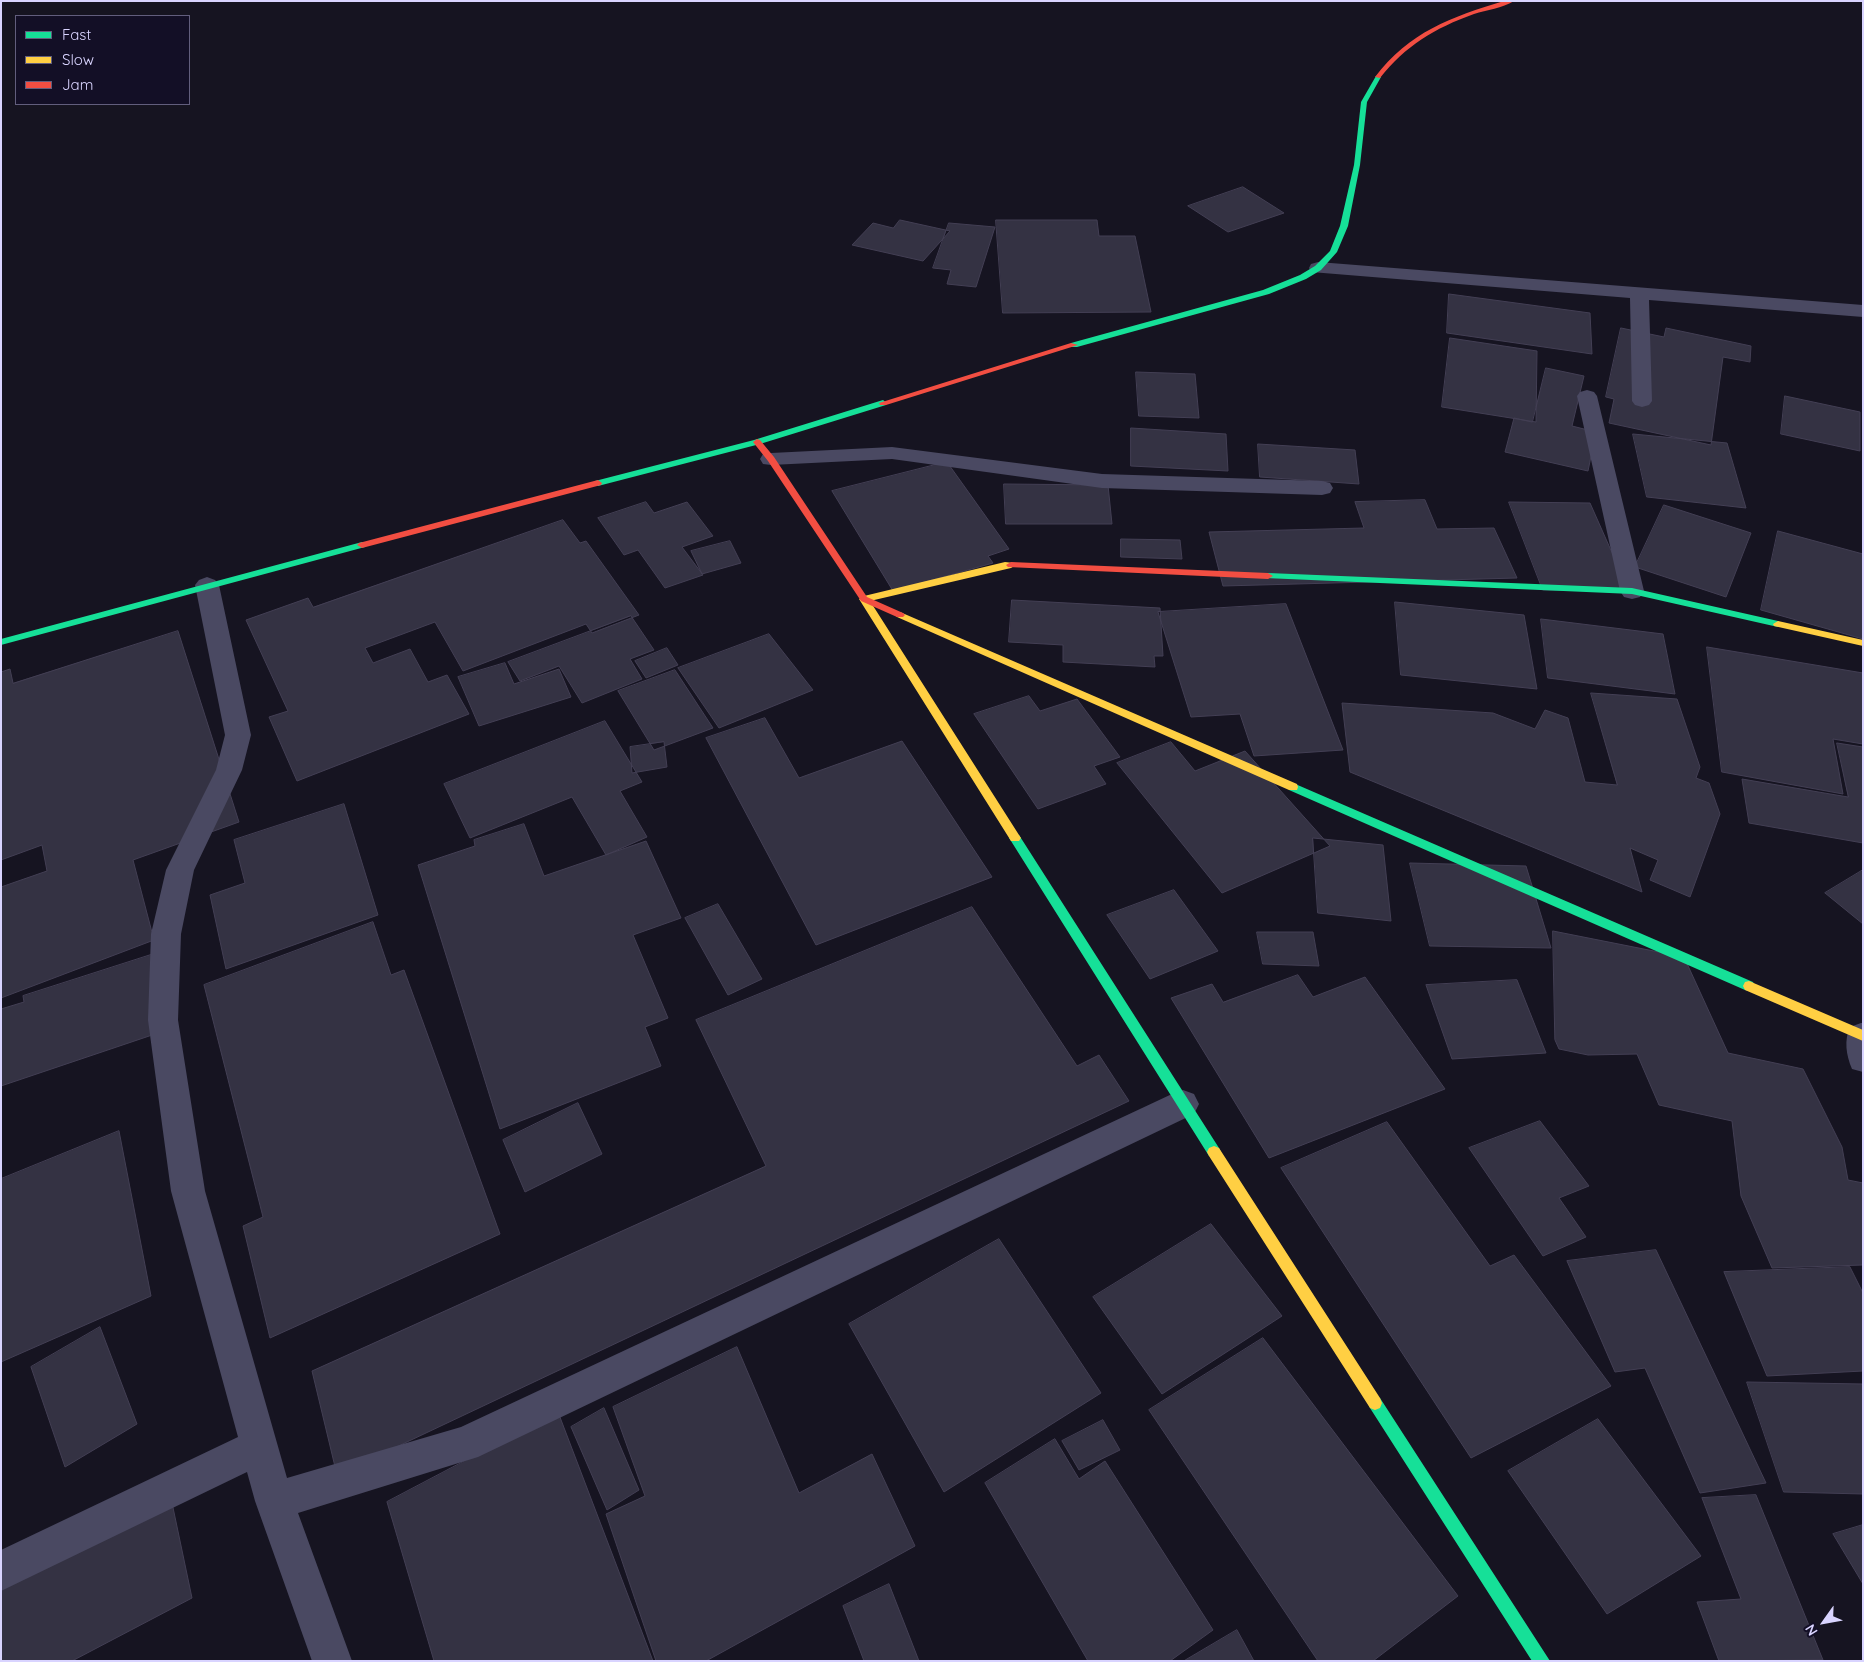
<!DOCTYPE html>
<html>
<head>
<meta charset="utf-8">
<style>
  body { margin:0 }
  #map { position:relative; width:1864px; height:1662px; overflow:hidden; background:#161421; font-family:Quicksand,sans-serif }
  canvas { display:block }
  .frame { position:absolute; inset:0; border:2px solid #d9d4ff; pointer-events:none }
  .legend { position:absolute; left:15px; top:15px; width:175px; height:90px; box-sizing:border-box; background:#130f26; border:1px solid #625e7d; margin:0; padding:6px 9px; list-style:none; font-size:15px; color:#d9d4ff }
  .legend li { display:flex; align-items:center; gap:10px; height:25px }
  .legend b { width:25px; border:1px solid #625e7d }
  .north { position:absolute; left:1799px; top:1597px; width:50px; height:50px; -webkit-text-stroke:4px #130f26; paint-order:stroke; rotate:238deg; font-size:14px; font-weight:700; line-height:20px; text-align:center; color:#d9d4ff }
  .north::after { content:''; display:block; margin:auto; width:18px; height:22px; background:#d9d4ff; clip-path:polygon(50% 0,100% 100%,50% 72%,0 100%) }
</style>
</head>
<body>
<div id="map">
<canvas width="1864" height="1662"></canvas>
<div class="frame"></div>
<ul class="legend">
<li><b style="height:6px;background:#16e098"></b>Fast</li>
<li><b style="height:6px;background:#ffcf43"></b>Slow</li>
<li><b style="height:6px;background:#f24e42"></b>Jam</li>
</ul>
<div class="north">N</div>
</div>
<script>
const ctx = document.querySelector('canvas').getContext('2d');
ctx.lineJoin = 'round';
function fillPath(path, color) { ctx.fillStyle = color; ctx.fill(path, 'evenodd'); }
function stroke(path, color, width, dash) { ctx.strokeStyle = color; ctx.lineWidth = width; ctx.lineCap = dash ? 'butt' : 'round'; ctx.setLineDash(dash || []); ctx.stroke(path); }
const building = new Path2D(`
  M1243,187L1284,213L1228,232L1188,206Z
  M900,220L950,231L923,261L852,245L873,223L893,228Z
  M996,220H1097L1099,236H1135L1151,312L1003,313Z
  M949,223L995,227L976,287L947,284L951,270L933,268Z
  M1449,294L1590,313L1592,354L1447,333Z
  M1621,328L1664,337L1666,328L1751,346L1750,362L1723,357L1711,445L1609,423L1614,399L1606,397Z
  M1450,338L1537,351L1536,422L1442,407Z
  M1546,368L1584,376L1572,426L1596,432L1588,471L1505,452L1514,418L1532,422Z
  M1136,372L1195,374L1199,418L1139,416Z
  M1785,396L1860,412V451L1781,434Z
  M1131,428L1226,434L1228,471L1131,466Z
  M1633,434L1727,443L1746,508L1647,497Z
  M1258,444L1355,450L1359,484L1260,477Z
  M947,462L1009,549L988,556L993,563L893,591L832,491Z
  M1004,484L1108,485L1112,524H1006Z
  M1425,500L1437,529L1494,528L1517,578L1223,586L1209,532L1364,528L1355,502Z
  M646,502L654,513L687,502L713,536L682,547L703,575L665,588L638,550L624,555L598,518Z
  M1509,502L1590,503L1629,591L1543,590Z
  M1664,505L1751,533L1726,597L1635,567Z
  M563,520L580,543L586,541L639,615L592,633L586,624L463,671L435,622L365,648L373,663L410,649L428,682L447,675L469,714L297,781L269,717L288,711L246,620L308,598L313,607Z
  M1778,531L1863,554V639L1761,610Z
  M1121,539L1180,540L1182,559L1121,557Z
  M730,541L741,563L702,574L691,551Z
  M1012,600L1160,608L1163,656H1154L1155,667L1063,662V645L1009,642Z
  M1395,602L1524,615L1537,689L1401,675Z
  M1286,604L1343,750L1254,756L1240,714L1191,717L1158,612Z
  M631,616L654,650L630,659L642,679L582,703L559,666L520,681L508,662Z
  M1541,619L1663,634L1675,694L1548,678Z
  M178,631L239,822L133,860L154,940L1,998V887L47,871L42,845L1,860V672L10,669L13,683Z
  M769,634L813,690L719,728L678,668Z
  M1707,647L1863,673V744L1833,739L1843,794L1722,772Z
  M667,648L678,665L646,678L635,661Z
  M505,663L514,684L559,669L571,697L479,726L458,677Z
  M675,670L713,728L654,750L618,691Z
  M1591,693L1677,699L1700,767L1696,778L1709,783L1720,814L1690,897L1650,880L1658,860L1630,848L1642,892L1350,772L1342,703L1493,713L1535,729L1545,710L1568,718L1585,782L1617,785Z
  M1029,696L1040,711L1077,699L1120,757L1094,766L1106,784L1038,809L974,714Z
  M765,718L799,778L902,741L992,877L816,945L706,738Z
  M605,721L642,782L620,791L647,837L606,855L572,797L470,838L444,784Z
  M664,742L667,767L632,773L630,747Z
  M1171,742L1195,771L1245,751L1330,846L1222,893L1117,763Z
  M1837,743L1863,747V843L1749,823L1742,779L1848,797Z
  M344,804L378,915L226,969L210,895L245,883L234,840Z
  M524,824L544,876L646,841L681,918L633,935L668,1018L645,1027L661,1066L500,1129L418,865L475,846L474,840Z
  M1313,838L1383,845L1391,921L1318,913Z
  M1410,863L1526,866L1551,948L1430,946Z
  M1863,870V924L1825,893Z
  M1174,890L1218,951L1150,979L1107,915Z
  M718,904L762,979L728,995L685,918Z
  M972,907L1077,1066L1099,1055L1129,1101L337,1475L312,1371L766,1166L696,1020Z
  M373,922L391,975L404,970L500,1234L270,1338L243,1226L263,1217L204,985Z
  M1553,931L1684,957L1728,1053L1803,1069L1842,1147L1848,1180L1863,1183V1265L1772,1268L1741,1196L1732,1121L1659,1105L1637,1054L1588,1055L1559,1049L1555,1040Z
  M1257,932H1313L1319,966L1263,964Z
  M157,953L167,1030L1,1086V1009L24,1002L23,996Z
  M1298,975L1313,997L1365,977L1445,1089L1269,1158L1171,998L1212,984L1223,1002Z
  M1517,980L1546,1053L1452,1059L1426,985Z
  M578,1103L602,1154L525,1192L503,1140Z
  M1540,1121L1589,1186L1559,1198L1586,1237L1543,1256L1469,1148Z
  M1387,1122L1490,1266L1514,1255L1611,1386L1471,1458L1281,1168Z
  M119,1131L151,1296L1,1362V1179Z
  M1211,1224L1282,1316L1162,1394L1093,1297Z
  M999,1239L1101,1393L944,1492L849,1324Z
  M1656,1250L1766,1483L1700,1493L1645,1368L1615,1372L1567,1261Z
  M1850,1267L1863,1293V1371L1767,1376L1724,1272Z
  M100,1327L137,1424L65,1467L31,1367Z
  M1263,1338L1458,1596L1373,1661H1318L1149,1410Z
  M737,1347L799,1493L872,1454L915,1546L706,1661H656L606,1514L645,1496L613,1407Z
  M1747,1382L1863,1384V1494L1784,1492Z
  M604,1408L639,1490L607,1510L571,1427Z
  M558,1412L653,1661H434L387,1502Z
  M1598,1419L1701,1556L1607,1614L1508,1471Z
  M1103,1420L1120,1450L1079,1470L1062,1441Z
  M1055,1439L1079,1479L1105,1461L1213,1630L1170,1661H1088L985,1483Z
  M167,1479L192,1598L72,1661H1V1561Z
  M1756,1495L1823,1660L1719,1661L1697,1602L1741,1599L1702,1498Z
  M1863,1525V1584L1833,1534Z
  M889,1584L919,1661H864L843,1606Z
  M1237,1630L1254,1661H1184Z`);
fillPath(building, '#343243');
stroke(building, '#433f54', 1);
fillPath(new Path2D(`
  M1318,262L1863,305V317L1649,300L1652,401L1649,405L1642,407L1635,405L1632,401L1630,298L1311,272L1309,268L1311,264Z
  M1587,390L1594,392L1597,396L1644,591L1640,597L1632,599L1624,597L1620,591L1577,396L1580,392Z
  M892,447L1102,474L1322,481L1330,483L1333,488L1330,493L1322,495L1102,488L892,459L771,465L763,464L760,459L763,454L771,453Z
  M207,577L215,580L219,585L251,735L242,770L194,870L181,934L178,1020L205,1191L287,1478L461,1427L1172,1094L1183,1090L1194,1094L1199,1104L1194,1114L478,1457L298,1513L352,1661H312L255,1501L247,1472L1,1591V1550L238,1437L171,1191L148,1020L151,934L166,870L216,770L225,735L195,585L199,580Z
  M1861,1023H1863V1072L1852,1069C1846,1055 1844,1040 1850,1027Z`), '#4a4962');
fillPath(new Path2D(`
  M1376,76L1381,77L1367,102L1360,165L1348,226L1337,252L1321,270L1306,279L1269,294L1077,347H1071V343L1263,290L1300,275L1315,266L1330,251L1340,226L1354,165L1361,102Z
  M883,400L887,403L886,405L760,444L598,486L594,483L595,481L754,440Z
  M362,542L365,543V547L1,645V639Z
  M1268,573L1632,588L1778,621L1783,624L1778,627L1632,594L1265,578V574Z
  M1293,783L1753,982L1755,986L1753,990L1749,991L1745,990L1289,790L1288,787L1289,784Z
  M1015,834L1019,835L1219,1148L1221,1152L1219,1156L1214,1158L1209,1156L1011,841L1009,838L1011,835Z
  M1375,1396L1380,1398L1550,1661H1532L1370,1408L1368,1403L1370,1398Z`), '#16e098');
fillPath(new Path2D(`
  M1005,562L1014,563L1016,565L1011,568L870,601L1019,835L1021,838L1019,841H1011L859,599L864,596Z
  M900,612L1297,784L1298,787L1297,790H1289L897,617L895,615Z
  M1778,621L1863,640V646L1774,626L1773,624Z
  M1749,981L1863,1030V1041L1745,990L1743,986L1745,982Z
  M1214,1146L1219,1148L1380,1398L1382,1403L1380,1408L1375,1410L1370,1408L1209,1156L1207,1152L1209,1148Z`), '#ffcf43');
fillPath(new Path2D(`
  M1504,1H1514C1502,8 1487,10 1474,14C1435,28 1405,46 1380,78L1375,77C1409,32 1451,17 1504,1Z
  M1071,343L1078,345L886,405H880L879,403Z
  M757,439L760,440L774,457L867,597L903,613L905,615L903,617H897L861,601L768,461L753,442Z
  M598,480L602,483L601,485L362,548L357,545L359,543Z
  M1011,562L1268,573L1273,576L1268,579L1008,567L1006,565Z`), '#f24e42');
</script>
</body>
</html>
